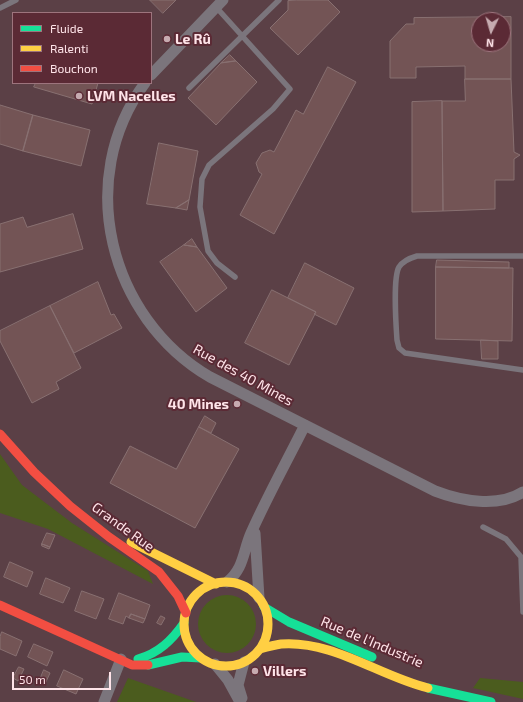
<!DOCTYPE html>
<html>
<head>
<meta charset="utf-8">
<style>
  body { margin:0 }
  #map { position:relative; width:523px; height:702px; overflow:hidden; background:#5b4046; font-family:"Exo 2",sans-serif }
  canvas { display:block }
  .legend { position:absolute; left:12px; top:12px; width:140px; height:72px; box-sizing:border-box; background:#5b2a35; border:1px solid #9d747d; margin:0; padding:5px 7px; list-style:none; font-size:12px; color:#ffe4e9 }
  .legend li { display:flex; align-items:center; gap:8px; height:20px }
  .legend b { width:20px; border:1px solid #9d747d }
  .north { position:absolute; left:471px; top:12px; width:40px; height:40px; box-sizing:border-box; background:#5b2a35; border:1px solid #9d747d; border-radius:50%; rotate:185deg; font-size:11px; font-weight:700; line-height:16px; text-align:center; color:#ffe4e9 }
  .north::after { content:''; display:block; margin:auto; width:14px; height:18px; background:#c6abb0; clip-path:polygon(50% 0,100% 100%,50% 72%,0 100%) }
  .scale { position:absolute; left:12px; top:672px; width:99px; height:18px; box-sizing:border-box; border:2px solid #ffe4e9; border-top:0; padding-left:5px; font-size:12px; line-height:14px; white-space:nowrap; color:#ffe4e9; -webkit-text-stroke:3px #5b2a35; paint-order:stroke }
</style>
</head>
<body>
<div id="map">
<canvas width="523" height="702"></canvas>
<ul class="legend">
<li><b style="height:5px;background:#16e098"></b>Fluide</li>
<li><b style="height:5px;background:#ffcf43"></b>Ralenti</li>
<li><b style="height:5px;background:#f24e42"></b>Bouchon</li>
</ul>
<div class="north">N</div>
<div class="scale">50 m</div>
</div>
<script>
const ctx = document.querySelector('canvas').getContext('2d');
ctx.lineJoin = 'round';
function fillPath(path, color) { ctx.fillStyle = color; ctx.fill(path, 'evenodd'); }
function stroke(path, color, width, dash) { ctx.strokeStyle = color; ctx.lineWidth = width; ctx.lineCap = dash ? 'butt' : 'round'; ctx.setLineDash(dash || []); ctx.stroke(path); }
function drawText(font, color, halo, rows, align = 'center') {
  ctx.font = font + ' "Exo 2",sans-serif'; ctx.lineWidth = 4; ctx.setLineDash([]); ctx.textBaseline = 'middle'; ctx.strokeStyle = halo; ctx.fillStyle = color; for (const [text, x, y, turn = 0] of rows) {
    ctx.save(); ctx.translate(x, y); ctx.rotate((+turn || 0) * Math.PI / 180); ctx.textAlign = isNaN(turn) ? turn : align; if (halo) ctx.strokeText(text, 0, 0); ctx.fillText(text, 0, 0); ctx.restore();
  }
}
fillPath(new Path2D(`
  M0,454L22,485L72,523L148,571L153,584L48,529L0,513Z
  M198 624a29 29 0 1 1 58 0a29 29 0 1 1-58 0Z
  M128,678L196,702H117Z
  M480,678L523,682V699L473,688Z`), '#4b5c1e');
const building = new Path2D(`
  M150,0H176L163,13Z
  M297,0H328L340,12L298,55L270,28L288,10V1Z
  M511,17V79H465V66L416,67V78H390V41L406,24H414V18ZM479,20H503V44H479Z
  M230,55L236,61L221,63Z
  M236,61L257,82L216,125L188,98L221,63Z
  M328,67L356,82L274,234L240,215L262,174L259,172L256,163L262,153L270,150L274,152L296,110L303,114Z
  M465,79H511L514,152L520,155L514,159V180H495V209L443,211L442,101H465Z
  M36,83H98L92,104L34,87Z
  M442,101L443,211L412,212V102Z
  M0,105L33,115L23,151L0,144Z
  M33,115L90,130L81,166L23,151Z
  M159,143L198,151L189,200L176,208L147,204Z
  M189,200L187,210L176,208Z
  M73,214L83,249L0,272V224L23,217L27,227Z
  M192,239L197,247L184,245Z
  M184,245L197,247L227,288L196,312L160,262Z
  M437,260L509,262V268L436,267Z
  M305,263L354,288L336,325L314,314L316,312L288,298Z
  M436,267L513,268L512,341L436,339Z
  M98,282L111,315L114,314L122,328L74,353L50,306Z
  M272,290L316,312L289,365L245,343Z
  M50,306L81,368L56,382L59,389L32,403L0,341V331Z
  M481,340L498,341V359H482Z
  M205,416L216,423L211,433L199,427Z
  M199,427L239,449L195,528L110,483L130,446L176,469Z
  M47,533L55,535L50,547L42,544Z
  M42,544L50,547L49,549L42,546Z
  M10,562L33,572L27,587L4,577Z
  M46,578L70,588L63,603L40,594Z
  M82,591L104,599L96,619L75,611Z
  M119,593L150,605L145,619L131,614L129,618L126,616L123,624L109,619Z
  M131,614L145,619L143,623L129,618Z
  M161,616L165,618L161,625L157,623Z
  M2,632L22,641L16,656L0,649V637Z
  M34,644L53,652L47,666L28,657Z
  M19,667L24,669L18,681L13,678Z
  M44,670L50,673L45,684L39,682Z
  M64,670L83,679L76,694L57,686Z`);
fillPath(building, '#735455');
stroke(building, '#887071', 1);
stroke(new Path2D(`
  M216,7L290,89L273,109L209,165L202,179L200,207L208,251L217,263L235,277
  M0,8L16,0
  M189,88L279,0
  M523,256H417C410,258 403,261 399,267C393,277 396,326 397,340L399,348L405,353L523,370
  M483,527L506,539L521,557L523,612`), '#7b757c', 5.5);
stroke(new Path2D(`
  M151,75L223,0
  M145,83C74,179 109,318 210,377L435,491C461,501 498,508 523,492
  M255,533L259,598
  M227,582C244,569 243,551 251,533C267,497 287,461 305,425
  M215,664L228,680L240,702
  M242,698L238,685L244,662
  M104,702L121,659`), '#7b757c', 11);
stroke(new Path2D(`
  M264,607L289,622L372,657
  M138,659C159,653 172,640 184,623
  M148,665L182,657L201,658
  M428,688L491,702`), '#16e098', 9);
stroke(new Path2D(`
  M131,542L216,584
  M184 624a42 42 0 1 1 84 0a42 42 0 1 1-84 0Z
  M260,649C267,647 274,645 281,644C333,640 379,676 428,688`), '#ffcf43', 9);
stroke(new Path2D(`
  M0,434L34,472L70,506L109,537L159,572L178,596L186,613
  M0,605L132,665H148`), '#f24e42', 9);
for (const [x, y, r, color] of [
  [167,39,4,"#c6abb0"],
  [79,96,4,"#c6abb0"],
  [237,404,4,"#c6abb0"],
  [255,671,4,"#c6abb0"]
]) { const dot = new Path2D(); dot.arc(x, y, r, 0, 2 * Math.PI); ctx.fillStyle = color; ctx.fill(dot); stroke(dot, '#5b2a35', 1.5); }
drawText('bold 14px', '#ffe4e9', '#5b2a35', [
  ["Le Rû",175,39],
  ["LVM Nacelles",87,96],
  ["40 Mines",229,404,"right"],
  ["Villers",263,671]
], 'left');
drawText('14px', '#ffe4e9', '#5b2a35', [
  ["Rue des 40 Mines",243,375,29],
  ["Grande Rue",123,527,36],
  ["Rue de l'Industrie",372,642,23]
]);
</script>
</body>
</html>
